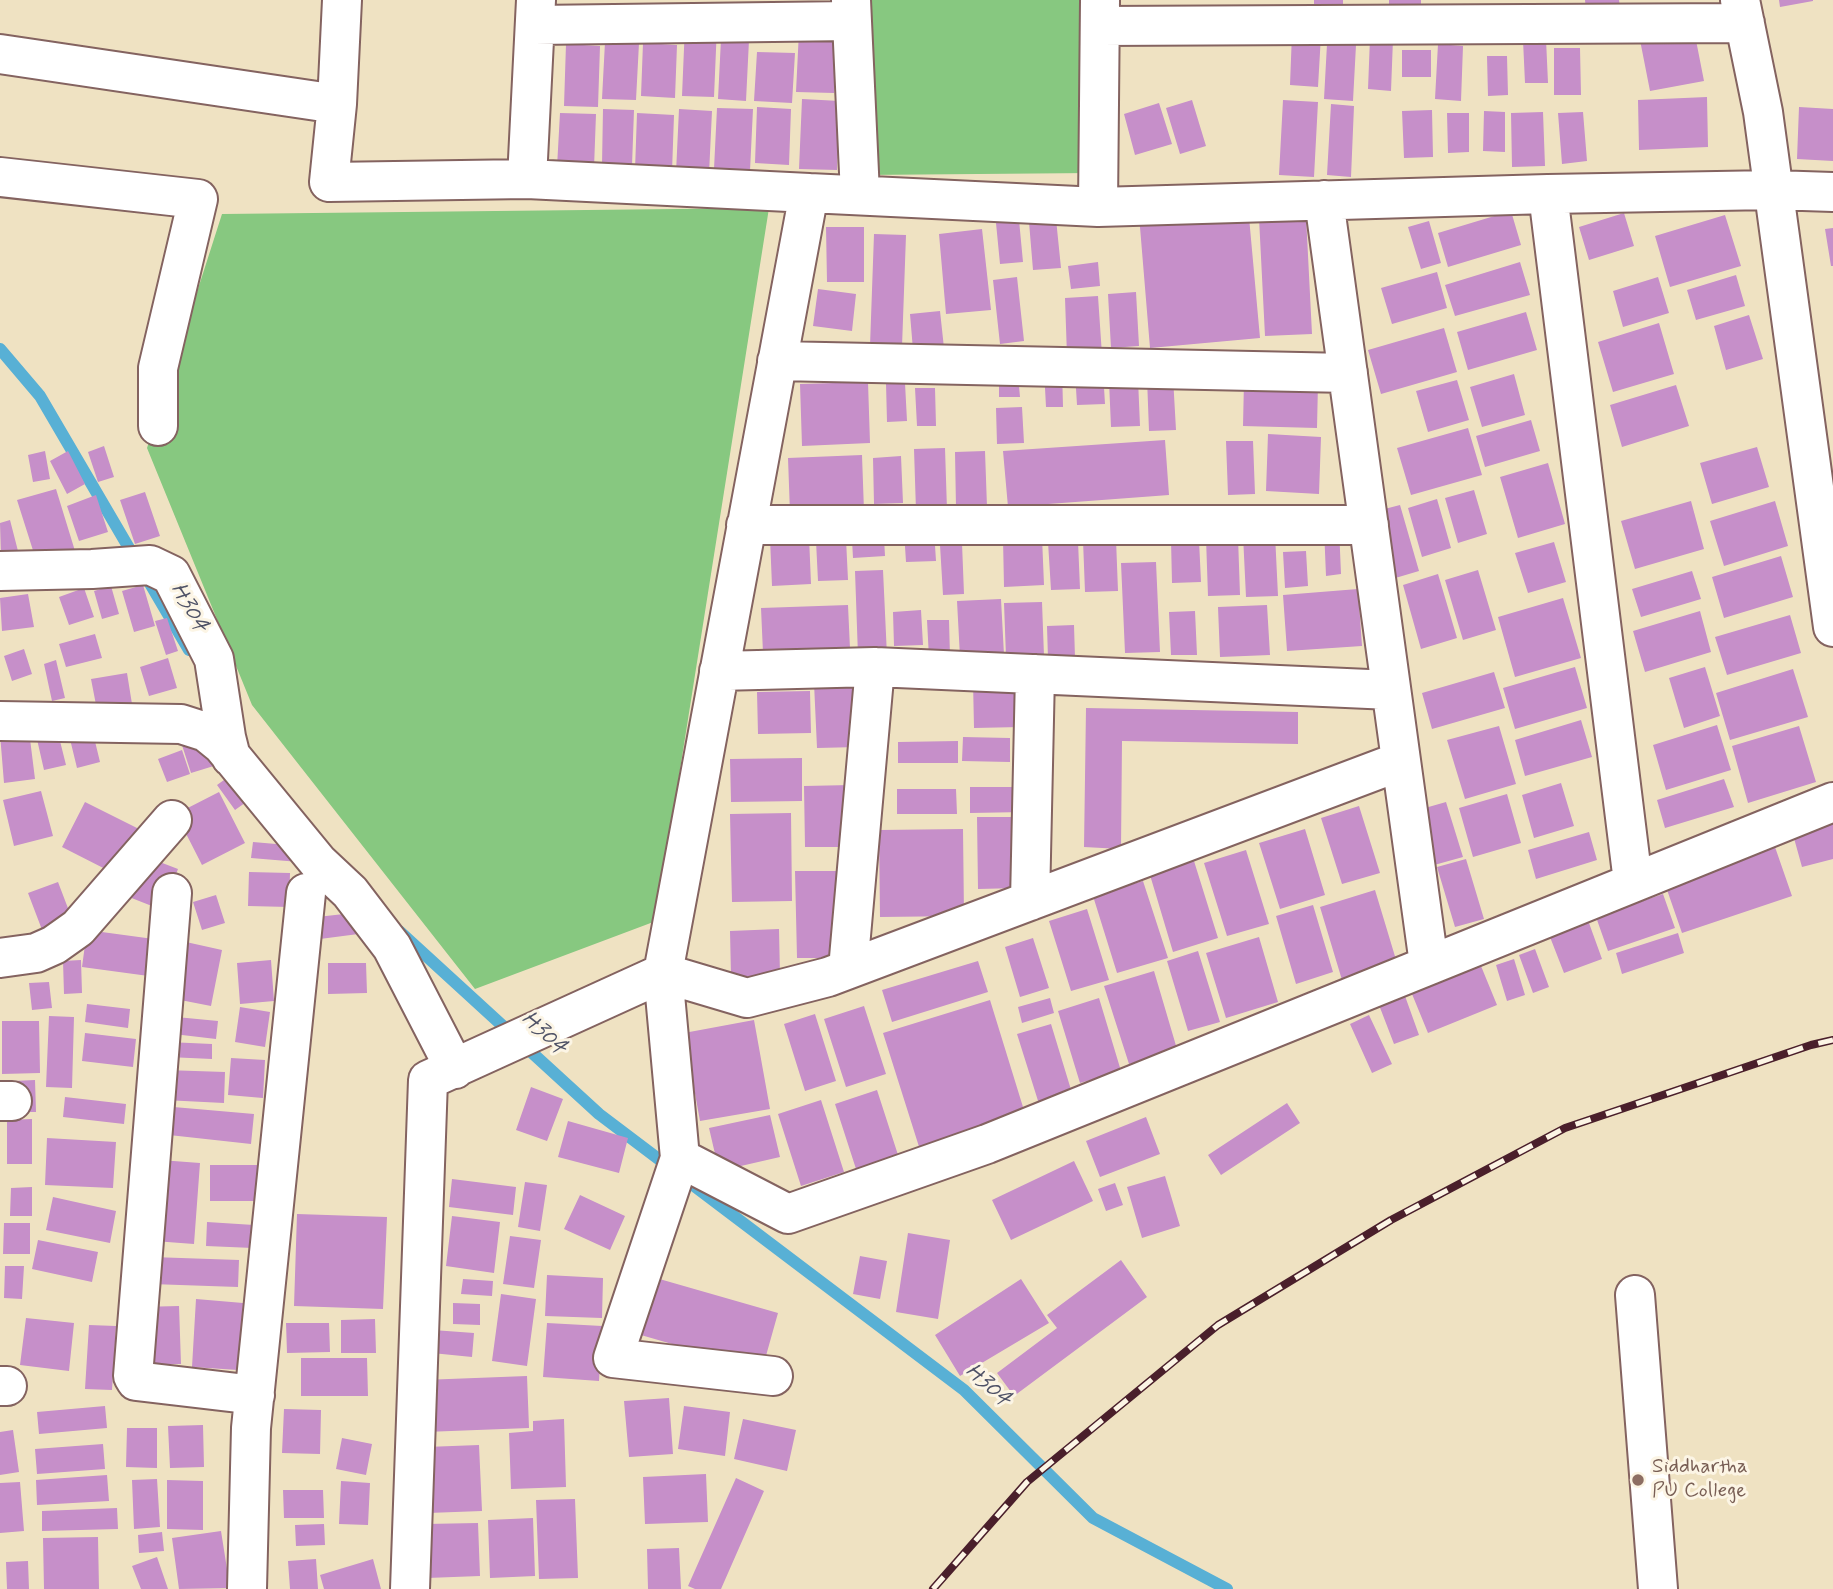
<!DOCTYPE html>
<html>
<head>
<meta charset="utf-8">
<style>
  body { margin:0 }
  canvas { display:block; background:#efe2c2 }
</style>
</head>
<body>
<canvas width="1833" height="1589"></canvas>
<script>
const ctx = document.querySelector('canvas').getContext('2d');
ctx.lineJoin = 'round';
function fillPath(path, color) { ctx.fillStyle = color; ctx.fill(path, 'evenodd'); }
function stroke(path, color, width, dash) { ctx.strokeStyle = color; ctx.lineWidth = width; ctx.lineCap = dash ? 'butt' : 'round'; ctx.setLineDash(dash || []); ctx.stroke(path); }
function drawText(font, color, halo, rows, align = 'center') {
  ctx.font = font + ' Mynerve,sans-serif'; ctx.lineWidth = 6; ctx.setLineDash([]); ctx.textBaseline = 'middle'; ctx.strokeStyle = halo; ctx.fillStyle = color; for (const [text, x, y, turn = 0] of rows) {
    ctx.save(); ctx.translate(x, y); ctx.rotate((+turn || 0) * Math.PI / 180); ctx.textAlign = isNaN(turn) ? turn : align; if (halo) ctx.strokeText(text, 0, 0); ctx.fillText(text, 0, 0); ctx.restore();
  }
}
fillPath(new Path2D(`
  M863,0H1090L1092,173L864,175Z
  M769,208L656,921L475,989L252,705L147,448L222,214Z`), '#87c880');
stroke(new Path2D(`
  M0,349L40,396L136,560
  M145,575L189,650
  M399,931L599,1114L964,1390L1093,1518L1227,1589`), '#58b0d5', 12);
fillPath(new Path2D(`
  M1314,0H1343V10H1314Z
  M1389,0H1421V13H1389Z
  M1585,0H1619L1620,7L1586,10Z
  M1779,0H1813V1L1780,7Z
  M685,25L717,26L714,97L682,96Z
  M1694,30L1704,81L1650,91L1640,40Z
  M799,31L837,34L834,93L796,92Z
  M1292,33L1321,35L1318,87L1290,85Z
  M1370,38L1393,39L1391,91L1368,89Z
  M721,39L749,40L746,101L718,99Z
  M1546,39L1548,83H1525L1523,40Z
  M605,42L639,43L636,100L602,99Z
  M643,43L677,45L675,98L641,96Z
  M566,44L600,46L598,107L564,106Z
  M1327,44L1356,45L1353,101L1324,99Z
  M1438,44L1463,46L1461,101L1435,99Z
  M1554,48H1580L1581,95H1554Z
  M1402,50H1431V77H1402Z
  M757,52L795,53L792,103L754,101Z
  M1487,56H1507L1508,95L1488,96Z
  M1707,97L1708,147L1639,150L1638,100Z
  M802,99L840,101L837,170L799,169Z
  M1192,100L1206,146L1180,154L1166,108Z
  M1283,100L1318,102L1314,177L1279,175Z
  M1159,103L1172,144L1135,155L1124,114Z
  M1331,104L1354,106L1351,177L1327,175Z
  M757,107L791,109L789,165L755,163Z
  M1799,107L1833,109V161L1797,159Z
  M717,108L753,109L750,171L714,169Z
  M603,109L634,110L632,166L602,165Z
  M679,109L712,111L709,174L676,173Z
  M1432,110L1433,157L1404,158L1402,111Z
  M1484,111L1505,112V152L1483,151Z
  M1543,112L1545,166L1512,167L1511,113Z
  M1583,112L1587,161L1562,164L1558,113Z
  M560,113L596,114L594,168L557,167Z
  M637,113L674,115L672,172L635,170Z
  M1447,113H1469V152L1448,153Z
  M1248,206L1260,338L1150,348L1139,215Z
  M1511,211L1521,245L1448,267L1438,233Z
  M1624,213L1634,246L1589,260L1579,227Z
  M1725,215L1741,266L1670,287L1655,236Z
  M1306,216L1312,334L1265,336L1259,218Z
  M1056,219L1061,268L1033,270L1029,222Z
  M1019,220L1023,262L1000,264L996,223Z
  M1429,221L1441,263L1421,269L1408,227Z
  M826,227H864V282H827Z
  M1833,228V266H1831L1825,229Z
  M982,229L991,310L946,314L939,234Z
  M874,234L906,235L902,347L870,346Z
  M1098,262L1100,286L1071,289L1068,266Z
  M1520,262L1530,295L1455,316L1445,285Z
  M1437,272L1447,308L1392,324L1381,288Z
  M1736,275L1745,306L1696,320L1687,290Z
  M1017,277L1024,341L1000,344L993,280Z
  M1658,277L1669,313L1623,327L1613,291Z
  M818,289L856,294L852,331L813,326Z
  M1136,292L1139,346L1111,348L1108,294Z
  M1098,296L1102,355L1067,356L1065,298Z
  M940,311L944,348L913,350L910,314Z
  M1526,312L1537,350L1468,370L1457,332Z
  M1749,315L1763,359L1726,370L1714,326Z
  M1659,323L1674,374L1613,392L1598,342Z
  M1444,328L1457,372L1381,394L1368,350Z
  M1062,368L1063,407H1046L1044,369Z
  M1103,371L1105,404L1077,405L1075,372Z
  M1514,374L1525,415L1482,427L1470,387Z
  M999,375H1018L1020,397H999Z
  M1173,377L1176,430L1149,431L1147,378Z
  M1138,379L1140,426L1111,427L1109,381Z
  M1457,380L1469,420L1428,432L1416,391Z
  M1244,381L1318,383L1317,428L1243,426Z
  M868,382L870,443L802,446L800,384Z
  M886,383H905L907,421L887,422Z
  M1676,385L1689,426L1622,447L1610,405Z
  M915,388H935L936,426H917Z
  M1022,407L1024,443L997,444L996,408Z
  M1531,420L1540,451L1485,467L1476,436Z
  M1468,428L1482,475L1411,495L1397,448Z
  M1268,434L1321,437L1319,494L1266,491Z
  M1165,440L1169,495L1008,507L1003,451Z
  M1226,441H1253L1255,494L1228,495Z
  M104,446L114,477L98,482L88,452Z
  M1757,447L1769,487L1712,504L1700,463Z
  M945,448L947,510L916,511L914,449Z
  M45,451L50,479L33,482L28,455Z
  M68,451L85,484L67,494L50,461Z
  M985,451L987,507L956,508L955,452Z
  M862,455L864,511L790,513L788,458Z
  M901,456L903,503L874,504L873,458Z
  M1548,463L1565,524L1518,538L1500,477Z
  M56,489L75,551L37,563L17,500Z
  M1474,490L1487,534L1458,543L1445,498Z
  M145,492L160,536L135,544L120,500Z
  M96,495L108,532L79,541L67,506Z
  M1437,499L1451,548L1422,557L1408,508Z
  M1691,501L1704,549L1635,569L1621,521Z
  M1775,501L1788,546L1724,566L1710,521Z
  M1400,505L1419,571L1392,579L1373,512Z
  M10,520L18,551L1,556L0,523Z
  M1339,527L1341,574L1326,576L1324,528Z
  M934,530L936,561L906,562L904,531Z
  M1275,534L1278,596L1246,597L1243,535Z
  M809,536L811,584L772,586L770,538Z
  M1042,537L1044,585L1004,587L1003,538Z
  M1238,537L1240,595L1208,596L1206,538Z
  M884,538L885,556L853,558L852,540Z
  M846,539L848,580L818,581L816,541Z
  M1116,539L1118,591L1085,592L1083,540Z
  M1171,540H1199L1201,582L1172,583Z
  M1078,541L1080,589L1051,590L1048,542Z
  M1554,542L1566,582L1528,593L1515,553Z
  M962,543L964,594L943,595L940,545Z
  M1306,551L1308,586L1285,588L1283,552Z
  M1781,556L1793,597L1724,618L1712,577Z
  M1156,562L1160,652L1125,653L1121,563Z
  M883,570L887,656H858L855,571Z
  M1478,570L1496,630L1463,640L1445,580Z
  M1692,571L1701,599L1641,617L1632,589Z
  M1438,574L1457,638L1421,649L1403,585Z
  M143,585L155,626L134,632L122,591Z
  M111,586L119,614L102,619L94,591Z
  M84,588L94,617L69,625L59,597Z
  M1358,589L1362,646L1287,651L1283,595Z
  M28,594L34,627L2,631L0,598Z
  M1563,598L1581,658L1515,677L1498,617Z
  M1001,599L1004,655L960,657L957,601Z
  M1042,602L1044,656L1006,657L1004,603Z
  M848,605L850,649L763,653L761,608Z
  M1267,605L1270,655L1220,657L1218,607Z
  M921,610L923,645L894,646L893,612Z
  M1195,611L1197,655H1171L1169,612Z
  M1700,611L1711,652L1645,672L1633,631Z
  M1790,615L1801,653L1727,675L1715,637Z
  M167,618L178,651L166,655L155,621Z
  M927,620H949L950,657L929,658Z
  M1074,625L1075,658L1048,659L1047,626Z
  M95,634L102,658L66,667L59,644Z
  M24,649L32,674L12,681L4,656Z
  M168,658L177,688L149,696L140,667Z
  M56,660L65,698L52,701L44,664Z
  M1575,667L1587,708L1515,729L1503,688Z
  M1705,667L1720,716L1684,728L1669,678Z
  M1793,669L1808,717L1730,740L1716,693Z
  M1494,672L1505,708L1432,729L1422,693Z
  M127,673L132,704L97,710L91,679Z
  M973,681H1020L1021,727L974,728Z
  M856,682L858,747L817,748L814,683Z
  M810,691L811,733L758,734L757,692Z
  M1086,708L1298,712V744L1122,741L1121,849L1084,847Z
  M1581,720L1592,757L1525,776L1515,740Z
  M1717,725L1731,770L1666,790L1653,745Z
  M1499,726L1516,784L1465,799L1447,740Z
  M1799,726L1816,782L1748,803L1732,746Z
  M57,729L66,765L44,770L36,735Z
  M92,729L100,762L77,768L69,735Z
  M29,731L35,779L4,783L0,734Z
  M206,734L217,765L191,773L181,742Z
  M963,737L1010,738V762L962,761Z
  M958,741V763H898V742Z
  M182,750L190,774L167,782L158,759Z
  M802,758V801L731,802L730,759Z
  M238,770L256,795L235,810L217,785Z
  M1724,779L1734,807L1665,828L1657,800Z
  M1561,783L1574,826L1534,838L1522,795Z
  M851,785L852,847H805L804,786Z
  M970,787H1025V812L970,813Z
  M897,789H956L957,814H897Z
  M41,791L53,836L14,846L3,800Z
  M219,792L245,843L202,865L176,814Z
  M1507,794L1521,843L1473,857L1459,808Z
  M85,802L141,830L119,876L62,847Z
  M1446,802L1463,857L1427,867L1411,812Z
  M1359,806L1380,873L1342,884L1321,818Z
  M791,813L792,901L732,902L730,814Z
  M977,817H1018L1019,888L978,889Z
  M1833,819V859L1802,867L1792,831Z
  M963,829L964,916L880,917L879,830Z
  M1305,829L1325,895L1280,909L1259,843Z
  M1589,832L1597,860L1536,879L1528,850Z
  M253,842L299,846V862L251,858Z
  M1775,847L1792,896L1682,933L1665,884Z
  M1246,850L1269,924L1227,936L1204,863Z
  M144,856L178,869L162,910L129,897Z
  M1466,859L1484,919L1455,927L1437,867Z
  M1194,861L1218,938L1173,952L1150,875Z
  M795,871H845L847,958H797Z
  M249,872L290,873L289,907L248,906Z
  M1143,881L1168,958L1117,973L1093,896Z
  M58,882L74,924L44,935L28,893Z
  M1375,890L1397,963L1342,980L1320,907Z
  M1663,894L1675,928L1608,951L1596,917Z
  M216,895L225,923L202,930L193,902Z
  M1313,905L1333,972L1296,984L1276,916Z
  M1087,909L1109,980L1071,991L1049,921Z
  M362,912L366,933L320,939L317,917Z
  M1589,923L1602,959L1564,973L1550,937Z
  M779,929L780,976H731L730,931Z
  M87,930L161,940L156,977L82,967Z
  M1678,933L1684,953L1622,974L1616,953Z
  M1259,937L1278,1002L1226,1018L1206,953Z
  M1033,938L1049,988L1020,997L1005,947Z
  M177,940L222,950L211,1006L165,997Z
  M1535,949L1549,987L1533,993L1519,955Z
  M1198,951L1220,1022L1188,1031L1167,961Z
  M1514,959L1525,995L1507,1001L1496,965Z
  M81,960L82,993L64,994L63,961Z
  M271,960L274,1001L240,1004L237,963Z
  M978,961L988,992L892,1022L882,990Z
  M328,963H366L367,993L328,994Z
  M1481,966L1497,1005L1428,1033L1412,994Z
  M1154,971L1177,1049L1129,1064L1104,986Z
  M49,982L52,1008L32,1010L29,983Z
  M1405,996L1419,1035L1394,1044L1379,1005Z
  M1050,998L1054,1013L1022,1023L1018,1007Z
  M1099,998L1121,1071L1080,1083L1058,1011Z
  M990,1000L1027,1120L921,1153L883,1033Z
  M87,1004L130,1009L128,1028L85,1022Z
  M864,1006L886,1074L846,1087L824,1019Z
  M240,1007L270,1012L265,1047L235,1042Z
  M815,1014L836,1081L805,1091L784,1024Z
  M1369,1015L1392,1064L1372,1073L1350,1024Z
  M49,1016L74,1017L72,1088L46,1087Z
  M166,1016L218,1021L216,1039L165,1033Z
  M754,1020L770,1109L700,1121L684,1033Z
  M2,1021H39L40,1073L2,1074Z
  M1051,1024L1072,1093L1039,1104L1017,1034Z
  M85,1033L136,1039L133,1067L82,1061Z
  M168,1042L212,1044V1059L168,1057Z
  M231,1058L265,1060L263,1098L228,1095Z
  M165,1070L225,1072L224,1103L164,1100Z
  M35,1080L36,1112H14L13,1081Z
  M531,1087L563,1099L547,1141L516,1130Z
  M877,1090L899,1158L857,1172L835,1104Z
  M65,1097L126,1104L124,1124L63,1117Z
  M821,1100L844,1172L801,1186L778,1114Z
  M1287,1103L1300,1123L1221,1175L1208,1155Z
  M162,1106L254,1114L251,1144L160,1134Z
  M770,1115L780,1157L719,1171L709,1128Z
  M1146,1117L1160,1154L1100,1177L1086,1141Z
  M32,1119V1164H7V1120Z
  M568,1121L628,1138L619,1173L558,1157Z
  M47,1138L116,1142L113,1188L45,1185Z
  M160,1160L200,1163L194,1244L154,1241Z
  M1074,1161L1093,1201L1011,1240L992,1200Z
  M210,1165H257V1201H210Z
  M1165,1176L1180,1226L1142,1238L1127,1187Z
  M452,1179L516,1187L513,1215L449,1207Z
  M525,1182L547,1185L540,1231L518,1227Z
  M1115,1183L1123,1205L1106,1211L1098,1189Z
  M32,1187V1216H10L11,1188Z
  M580,1195L625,1216L610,1250L564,1229Z
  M53,1197L116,1211L110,1243L46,1230Z
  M297,1214L387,1217L383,1309L294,1306Z
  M452,1216L500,1222L494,1273L446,1266Z
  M207,1222L254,1225L253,1248L206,1246Z
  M4,1223H30V1254H3Z
  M908,1233L950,1240L938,1319L896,1312Z
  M510,1236L541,1240L534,1288L503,1284Z
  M38,1240L98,1252L92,1282L32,1269Z
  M860,1256L887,1261L880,1299L853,1294Z
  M152,1257L239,1260L238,1287L151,1284Z
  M1121,1260L1147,1297L1014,1396L997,1373L1057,1328L1047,1315Z
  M5,1266H24L22,1299L4,1298Z
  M547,1275L603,1278L602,1318L545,1316Z
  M649,1276L778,1313L762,1370L634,1333Z
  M463,1279L493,1281L492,1296L461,1294Z
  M1021,1279L1049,1323L960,1376L935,1335Z
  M501,1294L536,1299L527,1366L492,1361Z
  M196,1299L243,1303L238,1370L192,1367Z
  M453,1303L480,1304V1325L453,1324Z
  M179,1306L181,1364L142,1365L140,1307Z
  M26,1318L74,1323L69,1371L20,1365Z
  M375,1319L376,1353H341V1320Z
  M286,1323H329L330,1352L287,1353Z
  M547,1323L602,1326L599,1381L543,1377Z
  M89,1325L116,1326L112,1390L85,1389Z
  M433,1330L474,1333L472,1357L432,1353Z
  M301,1358H367L368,1396H301Z
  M527,1376L529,1428L425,1432L423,1380Z
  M669,1398L673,1454L629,1457L624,1401Z
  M105,1406L107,1428L39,1434L37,1412Z
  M684,1406L730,1412L725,1456L678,1449Z
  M284,1409L321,1410L320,1454L282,1453Z
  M564,1419L566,1487L511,1489L509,1433L533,1431V1421Z
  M743,1419L796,1430L787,1471L734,1459Z
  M203,1425L204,1467L170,1468L168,1426Z
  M127,1428H157V1468L126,1467Z
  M13,1430L19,1472L0,1475V1432Z
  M342,1438L372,1444L366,1475L336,1469Z
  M103,1444L105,1469L37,1474L35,1449Z
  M479,1445L482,1511L428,1513L426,1447Z
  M706,1474L708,1522L645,1524L643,1477Z
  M107,1475L109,1501L37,1505L36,1480Z
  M736,1478L764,1491L721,1589H695L688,1586Z
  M157,1479L160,1527L134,1529L132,1480Z
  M167,1480L203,1481V1530L167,1529Z
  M341,1481L370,1483L368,1525L339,1524Z
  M20,1482L24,1531L0,1533V1483Z
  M283,1490H323L324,1518H284Z
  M575,1499L578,1578L539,1579L536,1500Z
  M117,1508L118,1529L42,1531V1511Z
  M533,1518L535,1576L490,1578L488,1520Z
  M478,1523L480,1576L427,1578L425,1524Z
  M324,1524L325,1545L296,1546L295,1525Z
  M221,1531L230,1588L179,1589L172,1538Z
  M162,1532L164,1551L139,1553L138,1535Z
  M98,1537L99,1589H44L43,1538Z
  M679,1548L681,1589H648L647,1549Z
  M157,1557L168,1589H141L132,1566Z
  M316,1559L318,1589H290L288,1561Z
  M373,1559L381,1589H324L320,1575Z
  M28,1561L29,1589H7L6,1562Z`), '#c68fc9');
const minor = new Path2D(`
  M342,0L337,104L329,182L527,179L809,193L663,973L747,998L828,977L1401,761
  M851,0L860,194
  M1740,0L1763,112L1833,627
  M535,25L852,21
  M1100,26L1745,23
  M0,54L337,104
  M0,177L198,199L158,368V426
  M527,179L536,0
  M809,193L1098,207L1548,194L1773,190L1833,192
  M1548,194L1633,882
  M1324,200L1429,964
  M1098,207L1100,0
  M777,361L1348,373
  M746,525H1369
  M0,571L92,569L150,565L171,575L214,659L226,737L231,757
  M719,671L875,667L1391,690
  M0,721L181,724L206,732L222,745L318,862L350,892L392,947L455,1069
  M172,893L133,1376L136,1381L255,1395
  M1030,901L1035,674
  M0,958L36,953L54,945L78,928L172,820
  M848,969L875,667
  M0,1101H12
  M680,1158L613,1358L773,1376
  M1635,1295L1658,1589
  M0,1386H7
  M247,1589L251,1428L306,893
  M410,1589L428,1080L663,973L680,1158L788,1214L987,1144L1833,802`);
stroke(minor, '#846360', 42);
stroke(minor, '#fff', 38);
const rail = new Path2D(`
  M933,1589L1027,1482L1218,1325L1391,1220L1565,1128L1811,1045L1833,1040`);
stroke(rail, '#4a1f2b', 8);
stroke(rail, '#fcf5e5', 5, [16]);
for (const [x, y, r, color] of [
  [1638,1480,7,"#8d6e63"]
]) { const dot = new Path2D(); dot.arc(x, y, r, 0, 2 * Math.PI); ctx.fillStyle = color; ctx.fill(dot); stroke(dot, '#fcf5e5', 2.5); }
drawText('21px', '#785e54', '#fcf5e5', [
  ["Siddhartha",1652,1468],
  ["PU College",1652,1492]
], 'left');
drawText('italic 23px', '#4f5266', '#fcf5e5', [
  ["H304",188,608,60],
  ["H304",543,1034,43],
  ["H304",987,1386,42]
]);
</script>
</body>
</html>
